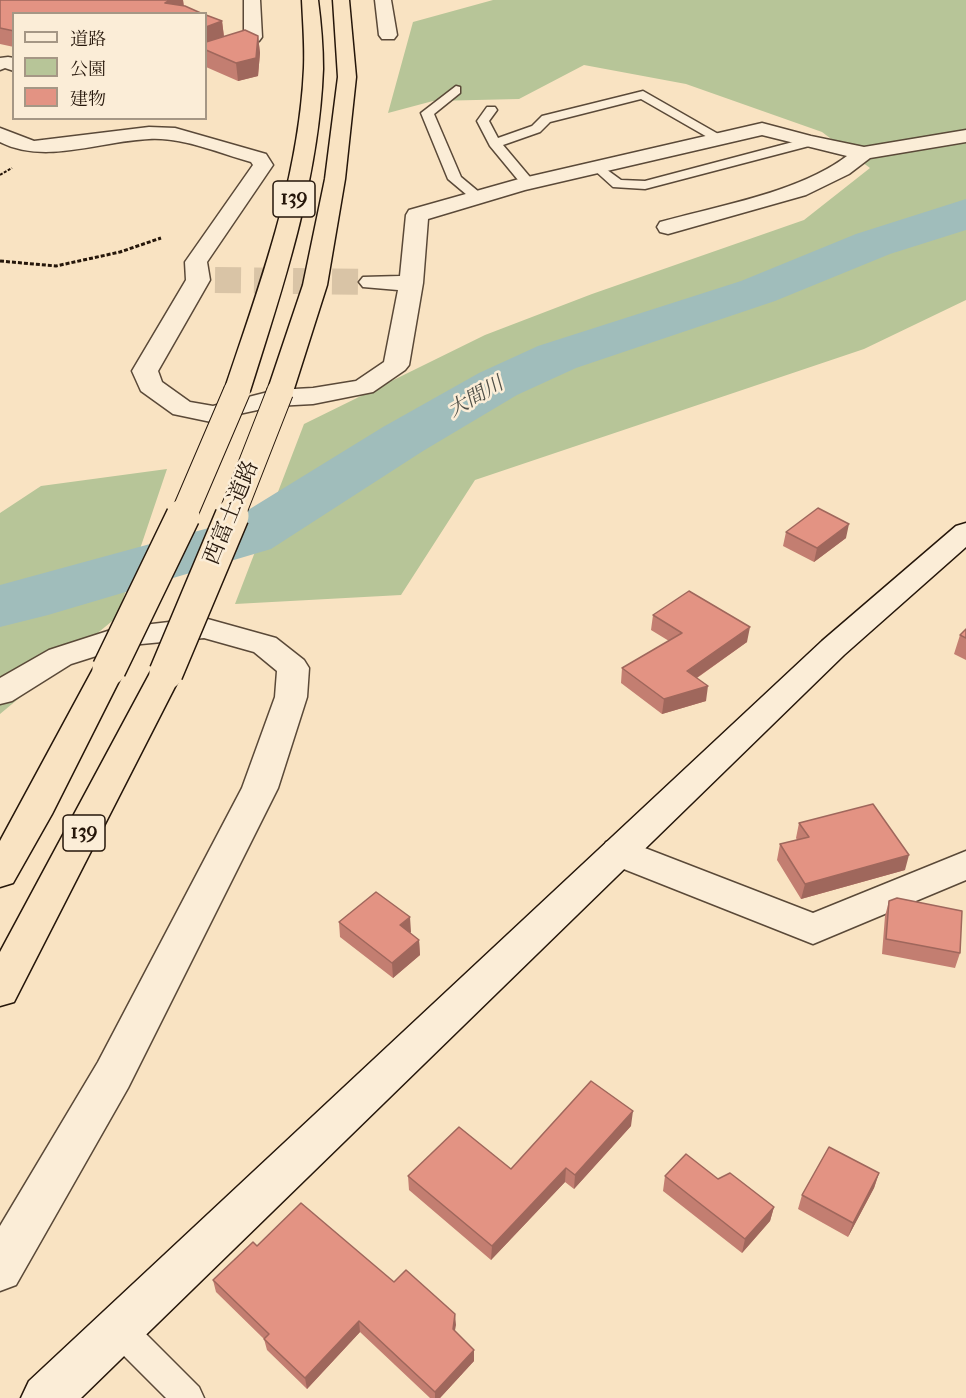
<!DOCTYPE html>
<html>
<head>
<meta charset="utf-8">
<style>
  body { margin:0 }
  #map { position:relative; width:966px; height:1398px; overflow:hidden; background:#f9e3c2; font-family:"IM FELL French Canon","Noto Serif JP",serif }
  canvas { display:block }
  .legend { position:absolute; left:12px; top:12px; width:195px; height:108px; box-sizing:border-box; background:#fbedd7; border:2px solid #a59785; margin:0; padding:8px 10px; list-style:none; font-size:18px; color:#25160a }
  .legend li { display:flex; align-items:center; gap:12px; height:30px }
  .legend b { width:30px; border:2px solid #a59785 }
</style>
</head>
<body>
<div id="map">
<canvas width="966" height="1398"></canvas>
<ul class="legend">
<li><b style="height:8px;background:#fbedd7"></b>道路</li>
<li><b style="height:16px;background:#b7c598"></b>公園</li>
<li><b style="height:16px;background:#e39383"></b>建物</li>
</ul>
</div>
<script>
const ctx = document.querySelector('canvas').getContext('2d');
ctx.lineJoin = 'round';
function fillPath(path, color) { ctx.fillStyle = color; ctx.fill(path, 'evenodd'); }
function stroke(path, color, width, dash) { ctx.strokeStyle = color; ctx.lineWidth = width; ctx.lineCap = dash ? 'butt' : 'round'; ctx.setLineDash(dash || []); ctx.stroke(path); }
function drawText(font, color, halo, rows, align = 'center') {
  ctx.font = font + ' "IM FELL French Canon","Noto Serif JP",serif'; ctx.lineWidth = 5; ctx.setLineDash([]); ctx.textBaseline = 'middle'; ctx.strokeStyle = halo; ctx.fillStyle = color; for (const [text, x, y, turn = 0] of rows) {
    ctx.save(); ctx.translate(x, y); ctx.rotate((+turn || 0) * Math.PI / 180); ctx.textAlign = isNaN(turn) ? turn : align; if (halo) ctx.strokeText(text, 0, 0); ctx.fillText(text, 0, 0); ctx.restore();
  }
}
fillPath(new Path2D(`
  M493,0H966V300L864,349L475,480L401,595L235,604L304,424L485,335L592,294L804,220L870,168L822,132L686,84L584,65L519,99L433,101L388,113L413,22Z
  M167,469L117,617L0,714V513L41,486Z`), '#b7c598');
fillPath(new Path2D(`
  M966,199V230L890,254L775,301L576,368L517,395L423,451L271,549L48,615L0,627V585L227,523L383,427L479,373L538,346L741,281L856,234Z`), '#a0bdbb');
stroke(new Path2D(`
  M215,280L371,282`), '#d9c4a6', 26, [26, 13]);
const lane = new Path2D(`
  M456,86L460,87V93L434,114L461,177L485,197L478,201L473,200L448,179L421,113Z
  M643,91L727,139L726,142H716L641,99L550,122L540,132L503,145L535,183L528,187L523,186L490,146L477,121L487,107H495L497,110L489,121L498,138L532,126L542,116Z
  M808,138L813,139L814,142L813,145L645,189L613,187L592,168L599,164L621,180L645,181Z
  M119,1314L130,1318L199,1387L204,1398H166L108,1340L104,1329L108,1318Z`);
const street = new Path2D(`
  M244,0H260L262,37L259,41L206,58V47L244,34Z
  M375,0H391L397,35L394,39H382L379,35Z
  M8,57L14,58V71L5,68L0,70V58Z
  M762,123L811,136L864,147L966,130V142L870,158L849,174L806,195L668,234L660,232L657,227L660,222C718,206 800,192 847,156L762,135L525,190L428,219L423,283L409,365L405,370L373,392L313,404L276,406L239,414L216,423L173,414L141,391L132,371L186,280L185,262L253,165L251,162C218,153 183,137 149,139C100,141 45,165 0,142V128L34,141L149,127L175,128L266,154L273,165L207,262L210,280L158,371L162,382L190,402L213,406L276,390L313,388L356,381L384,362L398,290L363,287L359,282L363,277L400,276L406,215L409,210L519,179Z
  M204,618L276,638L304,660L309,668L307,697L278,788L128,1088L16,1285L0,1291V1226L98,1062L242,788L275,697L277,671L254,652L204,638L131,645L71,664L12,701L0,704V678L49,650L117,628Z
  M619,838L813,913L966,851V880L813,944L606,862L601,852L606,842Z`);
const secondary = new Path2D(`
  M966,523V547L844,655L81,1398H21L29,1381L822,641L956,526Z`);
const highway = new Path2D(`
  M302,0H318C321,23 323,46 323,69C319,179 283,287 250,391L246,396L237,399L228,396L224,391C259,287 299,180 304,68C305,46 303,23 302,0Z
  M333,0H349L356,77L345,179L327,285L293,392L289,397L280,400L271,397L267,392L303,285L325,179L338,77Z
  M109,658L120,661L125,669L52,814L13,883L0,887V841L93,669L98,661Z
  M166,662L177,665L182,673L14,1002L0,1006V952L150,673L155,665Z`);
stroke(lane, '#5a4938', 3);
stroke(street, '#5a4938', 3);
stroke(secondary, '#25160a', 3);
stroke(highway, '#25160a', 3);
stroke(new Path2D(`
  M0,175L12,168`), '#25160a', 2, [3, 1.5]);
stroke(new Path2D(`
  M0,261L56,266L120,252L161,238`), '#25160a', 3, [4, 2]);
fillPath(lane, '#fbedd7');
fillPath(street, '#fbedd7');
fillPath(secondary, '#fbedd7');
fillPath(highway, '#f9e3c2');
const highwayBridgeFar1 = new Path2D(`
  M183,517L237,391
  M231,517L280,392`);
const highwayBridge = new Path2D(`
  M109,669L183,516
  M166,673L232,516`);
stroke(highwayBridgeFar1, '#25160a', 28, []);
stroke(highwayBridge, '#25160a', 36, []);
stroke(highwayBridgeFar1, '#f9e3c2', 26);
stroke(highwayBridge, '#f9e3c2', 33);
fillPath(new Path2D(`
  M0,0H183L184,6L14,14V47L0,44Z
  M206,15L222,21L224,36H258L260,53L258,76L238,81L206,67Z
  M786,532L846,538L814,562L783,546Z
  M653,615L747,642L697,678L706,701L662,714L621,683L622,668L669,641L651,630Z
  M966,629V660L954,654L960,635Z
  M799,823L905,870L801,899L777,860L780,844L797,840L796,838Z
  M889,901L960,953L955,968L882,954L885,916Z
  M339,922L411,932L410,933L419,940L420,955L393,978L340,937Z
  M631,1126L574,1189L565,1182L491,1260L409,1190L408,1176L511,1169Z
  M879,1173L874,1188L848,1237L798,1209L802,1195Z
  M665,1176L718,1179L774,1207L770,1221L742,1253L663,1191Z
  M257,1246L394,1282L455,1314V1331L474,1350V1361L440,1398H430L360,1332L307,1389L267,1350L264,1339L216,1292L213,1280Z`), '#c37e71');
fillPath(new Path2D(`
  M170,0H183L184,10L165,3Z
  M222,21L224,38L206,45V27Z
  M258,36L260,53L258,76L238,81L236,63Z
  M849,524L846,538L814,562L817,548Z
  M750,627L747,642L685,686L687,671Z
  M708,686L706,701L662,714L664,699Z
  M909,855L905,870L801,899L805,884Z
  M410,917L411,932L401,941L400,925Z
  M419,940L420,955L393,978L392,963Z
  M633,1111L631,1126L574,1189L575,1175Z
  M566,1168L565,1182L491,1260L492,1246Z
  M879,1173L874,1188L848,1237L853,1223Z
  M774,1207L770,1221L742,1253L745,1239Z
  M455,1314L456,1325L453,1341V1329Z
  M359,1321L360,1332L307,1389L305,1378Z
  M474,1350V1361L440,1398H435V1392Z`), '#9f675c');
const building = new Path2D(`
  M0,0H170L165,3L185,6L203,14H14V31L0,28Z
  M206,15L222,21L206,27Z
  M245,30L258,36L256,58L236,63L206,50V42Z
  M818,508L849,524L817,548L786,532Z
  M689,591L750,627L687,671L708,686L664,699L622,668L682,633L653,615Z
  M966,629V638L960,635Z
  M873,804L909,855L805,884L780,844L809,837L799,823Z
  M376,892L410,917L400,925L419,940L392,963L339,922Z
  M897,898L962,911L960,953L886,939L889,901Z
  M591,1081L633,1111L575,1175L566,1168L492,1246L408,1176L459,1127L511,1169Z
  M829,1147L879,1173L853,1223L802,1195Z
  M686,1154L718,1179L730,1173L774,1207L745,1239L665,1176Z
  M301,1203L394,1282L406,1270L455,1314L453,1329L474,1350L435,1392L359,1321L305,1378L264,1339L269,1334L213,1280L253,1242L257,1246Z`);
fillPath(building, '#e39383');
stroke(building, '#9f675c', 1.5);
drawText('italic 20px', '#505048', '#fbedd7', [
  ["大間川",476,398,-30]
]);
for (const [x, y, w] of [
  [294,199,42],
  [84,833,42]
]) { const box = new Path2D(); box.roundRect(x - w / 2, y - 18, w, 36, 4.5); ctx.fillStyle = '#fbedd7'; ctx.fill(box); stroke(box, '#25160a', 1.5); }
drawText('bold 21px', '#25160a', null, [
  ["139",294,199],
  ["139",84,833]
]);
drawText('22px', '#25160a', '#fbedd7', [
  ["西富士道路",232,513,-68]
]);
</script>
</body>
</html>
